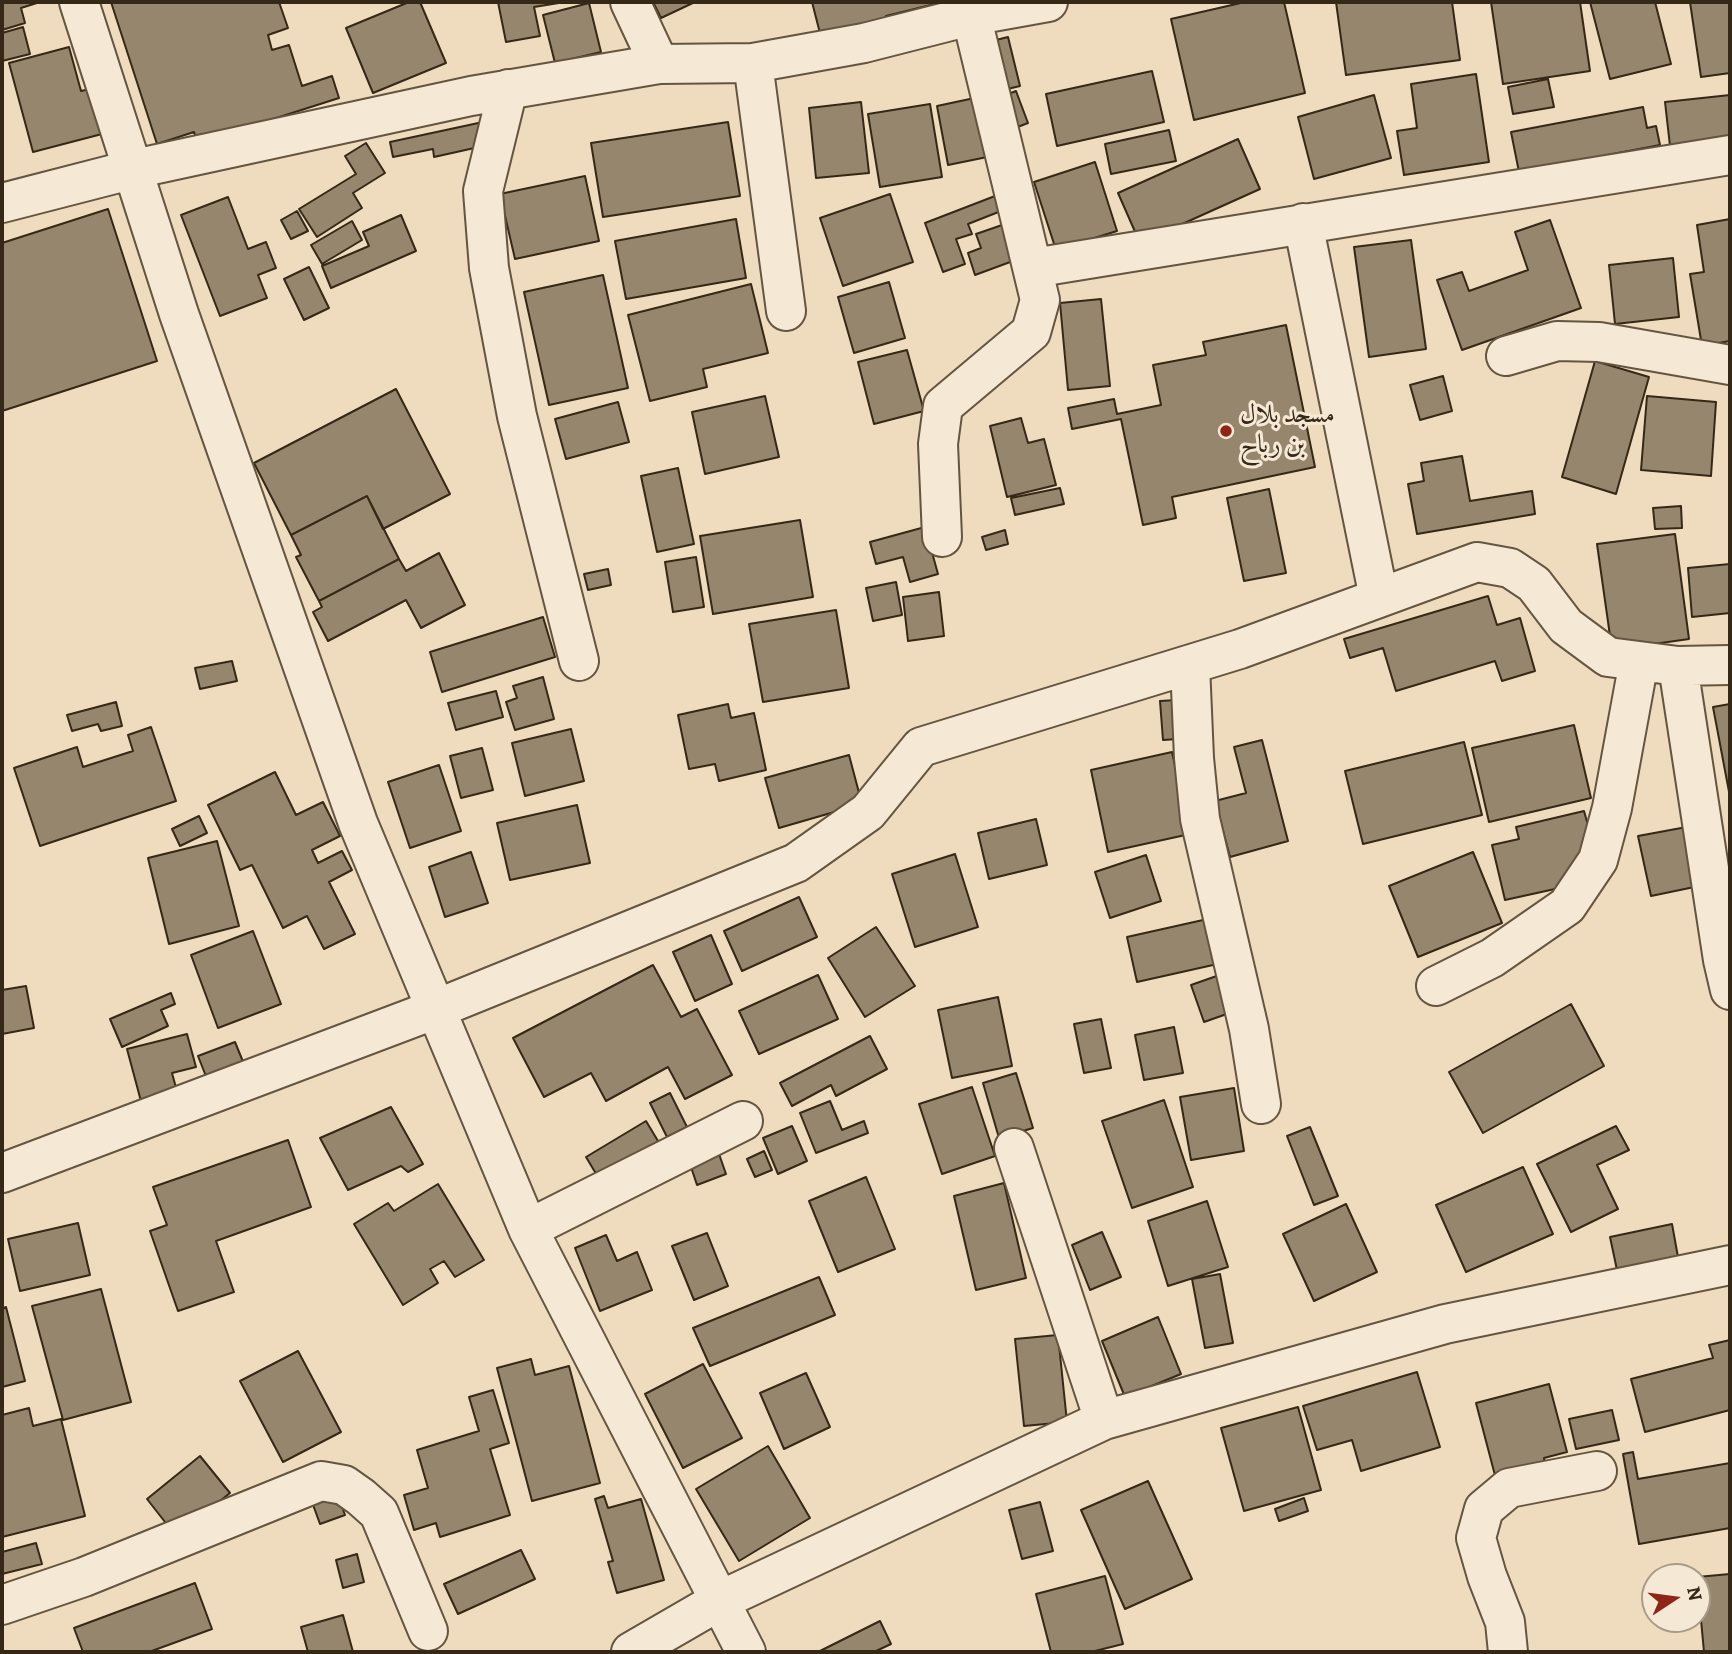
<!DOCTYPE html>
<html>
<head>
<meta charset="utf-8">
<style>
  body { margin:0 }
  #map { position:relative; width:1732px; height:1654px; overflow:hidden; background:#efdcbe; font-family:Alegreya,serif }
  canvas { display:block }
  .frame { position:absolute; inset:0; border:4px solid #352817; pointer-events:none }
  .north { position:absolute; left:1641px; top:1563px; width:70px; height:70px; box-sizing:border-box; background:#f5e8d5; border:2px solid #a89b89; border-radius:50%; rotate:77deg; font-size:19px; font-weight:700; line-height:28px; text-align:center; color:#352817 }
  .north::after { content:''; display:block; margin:auto; width:24px; height:32px; background:#8f2418; clip-path:polygon(50% 0,100% 100%,50% 72%,0 100%) }
</style>
</head>
<body>
<div id="map">
<canvas width="1732" height="1654"></canvas>
<div class="frame"></div>
<div class="north">N</div>
</div>
<script>
const ctx = document.querySelector('canvas').getContext('2d');
ctx.lineJoin = 'round';
function fillPath(path, color) { ctx.fillStyle = color; ctx.fill(path, 'evenodd'); }
function stroke(path, color, width, dash) { ctx.strokeStyle = color; ctx.lineWidth = width; ctx.lineCap = dash ? 'butt' : 'round'; ctx.setLineDash(dash || []); ctx.stroke(path); }
function drawText(font, color, halo, rows, align = 'center') {
  ctx.font = font + ' Alegreya,Amiri,serif'; ctx.lineWidth = 6; ctx.setLineDash([]); ctx.textBaseline = 'middle'; ctx.strokeStyle = halo; ctx.fillStyle = color; for (const [text, x, y, turn = 0] of rows) {
    ctx.save(); ctx.translate(x, y); ctx.rotate((+turn || 0) * Math.PI / 180); ctx.textAlign = isNaN(turn) ? turn : align; if (halo) ctx.strokeText(text, 0, 0); ctx.fillText(text, 0, 0); ctx.restore();
  }
}
const building = new Path2D(`
  M2,2H40L21,8L25,23L2,30Z
  M111,2H279L288,28L268,35L272,50L289,45L302,86L332,76L339,98L198,143L194,132L157,144Z
  M409,2H420L446,63L373,93L346,28Z
  M498,2H565L534,7L540,36L506,42Z
  M653,2H695L661,18Z
  M812,2H938L939,3L886,16L889,29L823,45Z
  M1245,2H1284L1305,93L1194,120L1171,19Z
  M1336,2H1452L1460,60L1346,75Z
  M1491,2H1580L1590,71L1503,84Z
  M1590,2H1655L1671,64L1610,79Z
  M1690,2H1730V73L1701,77Z
  M589,3L601,52L555,63L543,15Z
  M23,27L30,54L2,61V33Z
  M1008,37L1020,86L995,92L984,43Z
  M69,47L81,91L90,89L102,134L33,152L9,63Z
  M1152,71L1164,122L1057,146L1046,94Z
  M1476,74L1489,162L1404,175L1397,131L1417,128L1411,84Z
  M1548,79L1554,107L1513,114L1508,87Z
  M1016,91L1028,123L1010,130L998,98Z
  M1374,95L1391,158L1314,179L1298,117Z
  M1730,95V139L1670,146L1665,102Z
  M984,96L997,155L948,165L937,106Z
  M861,102L869,173L816,178L809,108Z
  M930,104L942,177L880,187L868,114Z
  M1643,107L1647,128L1656,126L1660,145L1519,172L1511,132Z
  M483,122L488,145L434,157L433,149L393,157L390,142Z
  M728,122L740,196L603,217L591,143Z
  M1169,130L1176,161L1111,174L1105,144Z
  M1238,139L1260,189L1140,243L1118,193Z
  M366,143L385,173L353,193L362,208L317,237L299,209L356,174L345,156Z
  M1095,162L1117,231L1056,250L1034,182Z
  M585,176L599,241L515,259L500,194Z
  M890,194L913,262L843,286L820,218Z
  M995,196L1001,211L968,224L972,234L956,239L965,264L943,272L925,223Z
  M228,197L248,249L266,242L276,268L258,275L267,298L220,316L181,215Z
  M108,209L157,361L2,411V243Z
  M297,211L308,231L291,239L281,220Z
  M401,215L416,251L331,288L322,266L369,246L363,232Z
  M736,219L746,278L626,299L615,241Z
  M1730,219V341L1702,346L1690,274L1704,272L1697,225Z
  M1550,220L1581,308L1462,350L1437,280L1462,272L1469,291L1528,270L1515,232Z
  M352,221L362,240L322,264L311,245Z
  M1008,223L1021,258L975,275L968,253L981,248L976,234Z
  M1411,240L1426,349L1369,357L1354,247Z
  M1673,258L1679,317L1615,324L1609,265Z
  M309,267L329,308L304,320L284,279Z
  M603,275L628,388L549,405L524,292Z
  M889,282L905,338L854,353L838,297Z
  M751,284L768,353L703,369L707,387L650,401L628,315Z
  M1101,299L1110,386L1068,390L1060,303Z
  M1286,325L1315,467L1172,497L1176,518L1143,525L1121,419L1072,429L1068,408L1114,399L1117,414L1161,405L1153,365L1206,355L1203,342Z
  M907,350L924,411L874,424L858,362Z
  M1595,361L1649,377L1616,494L1562,477Z
  M1443,376L1452,411L1420,420L1410,385Z
  M396,389L450,494L383,529L367,496L291,535L254,463Z
  M765,396L779,457L705,474L692,412Z
  M1647,396L1716,402L1711,476L1641,470Z
  M618,402L629,442L566,459L555,419Z
  M1021,418L1028,443L1044,439L1056,485L1007,497L990,426Z
  M1462,456L1470,501L1532,491L1535,514L1417,534L1408,484L1424,481L1421,463Z
  M678,468L694,544L657,552L641,476Z
  M1060,488L1064,504L1015,515L1011,498Z
  M1269,489L1286,573L1244,581L1227,498Z
  M367,496L399,559L319,601L296,557L301,555L291,535Z
  M1681,506L1682,528L1655,529L1653,508Z
  M800,520L813,597L713,614L700,536Z
  M925,527L938,574L910,582L903,557L876,564L870,542Z
  M1005,530L1008,544L986,550L982,537Z
  M1675,534L1689,639L1612,650L1597,544Z
  M439,553L465,605L421,628L406,600L328,641L313,612L322,607L319,601L399,559L406,571Z
  M696,557L704,607L673,612L665,562Z
  M1730,564V613L1692,617L1688,568Z
  M608,569L611,585L588,590L584,574Z
  M896,582L902,615L873,621L866,588Z
  M939,592L944,636L908,641L903,597Z
  M1488,596L1497,625L1520,618L1535,671L1502,681L1495,661L1396,691L1383,648L1350,658L1344,639Z
  M836,610L849,688L763,702L749,624Z
  M543,617L555,657L442,692L430,652Z
  M232,661L237,681L200,689L195,668Z
  M543,677L554,719L515,730L506,702L517,698L513,686Z
  M496,691L503,717L456,730L448,703Z
  M1177,700L1178,739L1163,740L1160,701Z
  M116,702L122,726L101,731L98,724L72,731L67,715Z
  M728,704L731,718L754,713L766,770L719,781L715,764L689,769L678,715Z
  M1730,704V797L1713,707Z
  M1574,725L1591,798L1489,822L1472,748Z
  M151,727L176,801L40,846L14,768L77,747L83,767L133,751L128,735Z
  M571,729L584,781L525,796L512,743Z
  M1262,740L1288,841L1230,857L1215,801L1246,793L1234,747Z
  M1464,742L1482,815L1363,844L1345,771Z
  M482,748L493,790L461,798L450,756Z
  M1172,752L1190,834L1108,852L1091,770Z
  M849,755L862,804L779,828L765,778Z
  M439,765L461,831L410,848L388,782Z
  M275,772L296,815L323,802L340,836L312,850L318,863L342,851L352,870L329,882L355,934L324,949L307,916L283,928L252,865L240,870L208,805Z
  M577,805L590,863L510,880L497,823Z
  M1584,811L1593,843L1564,887L1505,900L1492,845L1519,839L1516,827Z
  M199,816L207,833L180,846L172,829Z
  M1036,819L1047,865L989,879L978,833Z
  M1692,826L1704,885L1651,896L1638,836Z
  M217,841L239,926L169,944L148,858Z
  M471,852L488,903L445,917L429,867Z
  M1473,852L1502,923L1418,957L1389,886Z
  M955,854L978,927L915,947L892,874Z
  M1146,855L1161,901L1110,918L1095,872Z
  M799,897L817,937L742,971L724,931Z
  M1212,918L1222,963L1137,982L1127,937Z
  M876,927L915,986L865,1017L828,958Z
  M253,931L281,1004L218,1028L191,955Z
  M711,935L732,984L695,1001L673,952Z
  M653,965L681,1017L697,1009L732,1075L685,1099L668,1067L606,1101L591,1073L544,1097L513,1038Z
  M1228,972L1241,1009L1204,1022L1191,985Z
  M818,975L838,1019L759,1054L739,1011Z
  M26,986L34,1028L2,1034V990Z
  M171,993L175,1004L161,1010L168,1026L122,1047L110,1019Z
  M998,997L1012,1066L952,1078L938,1010Z
  M1571,1004L1604,1066L1483,1133L1449,1072Z
  M1101,1019L1111,1068L1084,1073L1074,1024Z
  M1174,1027L1183,1073L1144,1080L1135,1035Z
  M187,1034L196,1067L172,1073L178,1095L142,1105L127,1049Z
  M870,1036L887,1069L836,1096L831,1085L792,1106L780,1083Z
  M235,1042L248,1074L211,1089L198,1056Z
  M1016,1073L1033,1128L999,1138L983,1083Z
  M972,1087L995,1156L942,1174L919,1104Z
  M1234,1088L1244,1151L1191,1160L1180,1097Z
  M670,1093L687,1127L667,1137L650,1103Z
  M1164,1100L1193,1187L1132,1208L1102,1121Z
  M830,1101L842,1130L864,1121L868,1133L816,1153L800,1113Z
  M391,1107L423,1164L408,1172L401,1166L348,1190L320,1138Z
  M646,1121L664,1151L604,1187L586,1157Z
  M792,1126L807,1161L778,1174L763,1138Z
  M1616,1126L1629,1150L1597,1165L1618,1209L1571,1232L1537,1164Z
  M1310,1127L1338,1196L1314,1205L1287,1136Z
  M288,1140L311,1207L216,1241L234,1292L178,1311L150,1231L167,1225L153,1187Z
  M764,1151L772,1170L755,1177L747,1159Z
  M719,1154L726,1174L697,1185L690,1164Z
  M1523,1167L1553,1234L1466,1272L1436,1205Z
  M866,1177L895,1249L838,1272L809,1201Z
  M1004,1183L1026,1278L976,1290L954,1196Z
  M438,1184L484,1260L455,1277L444,1261L430,1269L438,1283L403,1305L354,1224L388,1203L394,1211Z
  M1207,1201L1228,1267L1168,1286L1148,1221Z
  M1346,1204L1377,1272L1314,1301L1283,1234Z
  M78,1223L90,1275L20,1291L8,1239Z
  M1672,1224L1678,1257L1617,1270L1610,1237Z
  M1102,1232L1121,1277L1090,1290L1072,1245Z
  M707,1233L728,1286L694,1300L672,1246Z
  M606,1235L617,1261L637,1252L652,1290L600,1311L575,1248Z
  M1220,1274L1233,1343L1205,1348L1192,1279Z
  M819,1277L835,1315L710,1366L693,1328Z
  M101,1289L131,1402L63,1420L32,1306Z
  M6,1307L25,1381L2,1387V1309Z
  M1158,1317L1181,1374L1125,1397L1102,1341Z
  M1058,1335L1067,1422L1024,1426L1015,1339Z
  M1730,1340V1410L1645,1432L1631,1379L1713,1358L1709,1345Z
  M298,1351L341,1432L283,1462L240,1381Z
  M531,1359L535,1375L569,1366L600,1483L532,1501L497,1368Z
  M703,1364L742,1438L683,1468L645,1394Z
  M1417,1372L1440,1447L1361,1471L1352,1440L1317,1450L1303,1406Z
  M806,1373L830,1427L784,1449L760,1393Z
  M1549,1384L1567,1452L1544,1458L1546,1470L1497,1483L1476,1403Z
  M493,1390L509,1443L490,1449L510,1515L440,1537L436,1523L414,1530L404,1495L428,1488L417,1450L479,1431L469,1397Z
  M1298,1407L1321,1490L1244,1511L1221,1428Z
  M29,1408L33,1426L61,1419L85,1516L2,1537V1415Z
  M1612,1410L1619,1440L1576,1449L1569,1419Z
  M768,1446L810,1518L739,1561L696,1489Z
  M1633,1452L1638,1479L1730,1463V1528L1639,1544L1623,1454Z
  M200,1456L230,1493L176,1536L147,1499Z
  M1148,1481L1192,1579L1125,1609L1081,1510Z
  M337,1493L345,1515L320,1524L312,1502Z
  M604,1496L608,1508L641,1499L664,1580L617,1593L608,1562L613,1561L595,1499Z
  M1304,1498L1308,1511L1279,1521L1275,1509Z
  M1040,1502L1053,1551L1022,1559L1009,1510Z
  M36,1543L42,1564L2,1574V1552Z
  M521,1550L535,1579L458,1614L444,1584Z
  M357,1554L364,1582L343,1588L336,1560Z
  M1730,1574V1652H1704L1697,1577Z
  M1105,1576L1123,1644L1091,1652H1051L1036,1594Z
  M195,1583L212,1629L149,1652H83L74,1628Z
  M343,1615L353,1652H308L301,1627Z
  M880,1621L891,1644L874,1652H818Z`);
fillPath(building, '#96866e');
stroke(building, '#352817', 2);
const minor = new Path2D(`
  M79,2L179,314L358,823L528,1229L746,1652
  M630,2L659,64
  M753,63L786,311
  M508,89L483,191L489,268L517,416L579,661
  M2,203L134,169L471,96L659,64L753,63L864,43L970,16L1048,2
  M1303,223L1379,598
  M1033,268L1730,155
  M1506,356L1557,341L1599,342L1730,365
  M942,537L938,444L943,406L1031,332L1040,300L968,2
  M1190,665L1194,758L1200,819L1249,1029L1261,1104
  M1678,666L1723,960L1730,990
  M1436,986L1492,958L1567,906L1598,860L1612,808L1639,661
  M1014,1148L1104,1420
  M2,1173L436,1009L796,863L868,812L921,747L1240,649L1477,562L1510,568L1534,584L1566,626L1608,657L1678,666L1730,665
  M528,1229L743,1121
  M2,1605L84,1577L321,1481L344,1485L361,1497L379,1513L428,1631
  M631,1652L719,1601L1104,1420L1445,1324L1730,1265
  M1508,1652L1505,1622L1487,1576L1476,1538L1484,1509L1509,1488L1597,1471`);
stroke(minor, '#645541', 42);
stroke(minor, '#f5e8d5', 38);
for (const [x, y, r, color] of [
  [1226,431,7,"#8f2418"]
]) { const dot = new Path2D(); dot.arc(x, y, r, 0, 2 * Math.PI); ctx.fillStyle = color; ctx.fill(dot); stroke(dot, '#f5e8d5', 2.5); }
drawText('26px', '#352817', '#f5e8d5', [
  ["مسجد بلال",1240,416],
  ["بن رباح",1240,446]
], 'left');
</script>
</body>
</html>
